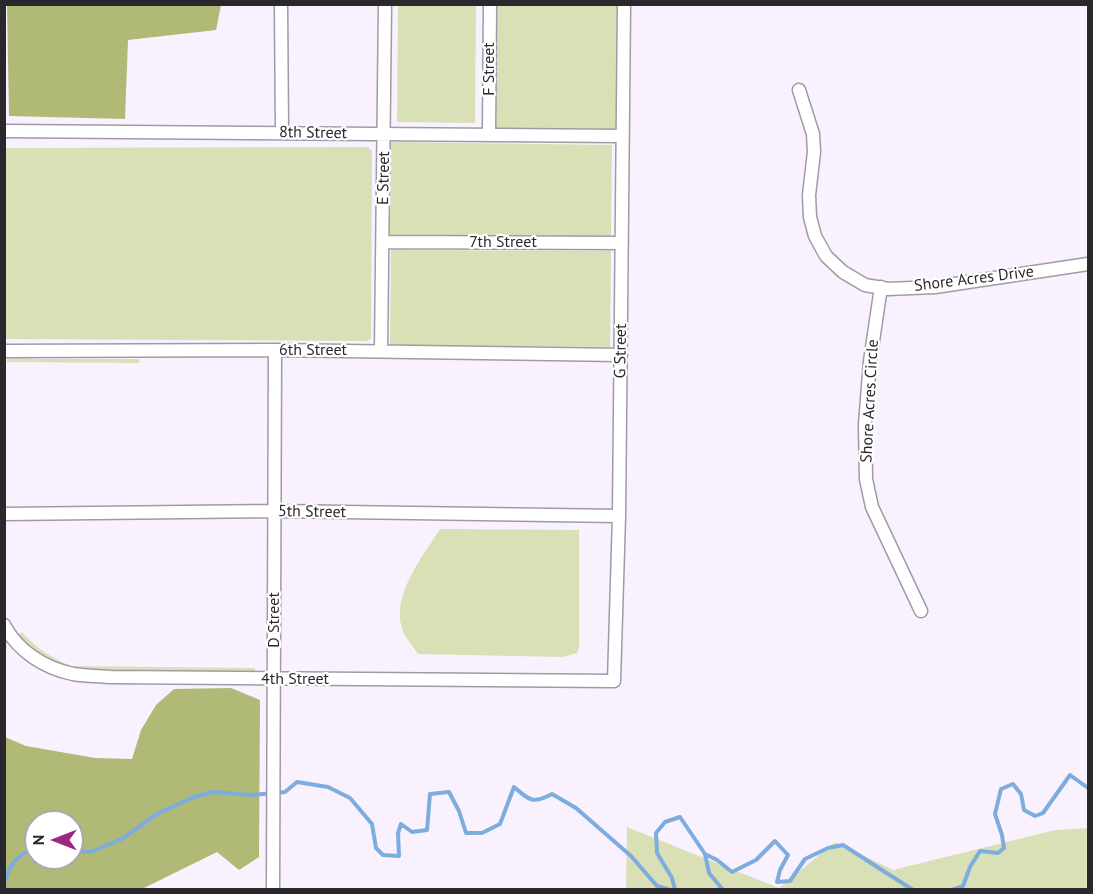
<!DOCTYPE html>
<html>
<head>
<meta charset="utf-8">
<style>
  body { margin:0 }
  #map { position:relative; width:1093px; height:894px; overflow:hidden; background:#f9f1fe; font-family:"PT Sans",sans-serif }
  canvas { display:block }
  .frame { position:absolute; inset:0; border:6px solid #2b282d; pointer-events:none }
  .north { position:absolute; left:24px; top:810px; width:60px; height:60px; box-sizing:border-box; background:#fff; border:2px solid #aaa9ab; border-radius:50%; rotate:270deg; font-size:16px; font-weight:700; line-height:24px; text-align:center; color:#2b282d }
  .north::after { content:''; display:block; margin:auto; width:21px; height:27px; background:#9e2781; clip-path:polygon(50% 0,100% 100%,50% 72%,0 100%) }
</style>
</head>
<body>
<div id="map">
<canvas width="1093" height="894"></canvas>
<div class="frame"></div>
<div class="north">N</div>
</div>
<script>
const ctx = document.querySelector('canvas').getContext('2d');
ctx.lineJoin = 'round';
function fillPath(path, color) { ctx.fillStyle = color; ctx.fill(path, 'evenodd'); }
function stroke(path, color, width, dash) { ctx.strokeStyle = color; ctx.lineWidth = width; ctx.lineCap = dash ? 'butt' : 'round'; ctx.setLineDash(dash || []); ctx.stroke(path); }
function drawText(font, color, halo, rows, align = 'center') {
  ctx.font = font + ' "PT Sans",sans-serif'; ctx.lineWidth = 4.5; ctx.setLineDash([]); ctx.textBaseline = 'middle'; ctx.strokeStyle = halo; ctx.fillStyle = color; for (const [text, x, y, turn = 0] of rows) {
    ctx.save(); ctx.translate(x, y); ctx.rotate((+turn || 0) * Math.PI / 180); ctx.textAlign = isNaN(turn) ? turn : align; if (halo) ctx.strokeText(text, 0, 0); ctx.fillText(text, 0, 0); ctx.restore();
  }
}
fillPath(new Path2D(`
  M398,5H476L475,123L397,122Z
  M497,5H618L617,131L496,130Z
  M391,142L612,145L611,238L390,235Z
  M368,147L372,151L371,338L368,341L7,339L5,336V148Z
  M391,250L611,251L610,347L390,345Z
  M27,358L31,359H139V363L7,362V359H9Z
  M440,529L579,530V648L577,653L563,657L418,654C414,648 409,642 405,635C387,600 422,558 440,529Z
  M22,632C37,649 50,657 71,666L255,668V672H90L60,667L40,656L24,642L18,635Z
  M627,827L779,888L835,842L893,870L1055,830L1088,828V889H626Z`), '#dae0b6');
fillPath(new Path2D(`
  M7,5V4L221,5L216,30L128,40L125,119L9,116Z
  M231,688L260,700L259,857L239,870L217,852L142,889H5V737L26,746L95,758L132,759L141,730L156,705L174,689ZM36,822H72V858H36Z`), '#b0b976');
stroke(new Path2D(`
  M72,851L90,852L122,839L157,814L194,797L212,792L252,795L285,792L297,782L328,787L350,798L372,824L376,848L383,855L399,856L398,833L401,824L412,832L427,830L430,794L449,792L459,811L466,833H482L500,824L514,787C530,801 533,804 552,794L576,808L631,856L657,886L671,890
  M705,854L717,860L732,872L756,860L775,841L788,855L780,870L777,882L790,881L805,859L828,848L843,845L913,890
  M4,882C11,863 17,855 36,847
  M4,886L7,890
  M675,890L672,878L657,853L656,833L665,822L680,817L705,854L709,873L723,890
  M952,890L963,886L970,867L980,851L998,853L1004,848L1002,835L995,814L1001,789L1013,784L1021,794L1024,810L1035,816L1043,813L1070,775L1088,788`), '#7dacdf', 4);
const minor = new Path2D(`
  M281,4L282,132
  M799,90L813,134L814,152L809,195L810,217L815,236L826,256L843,272L865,285L888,289L935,287L1088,264
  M4,131L622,136
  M489,134L490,4
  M384,242L622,243
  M881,287L870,361L865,424L866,479L872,507L921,611
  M381,350L385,4
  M4,351L275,350L621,355
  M4,514L275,511L619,516
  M4,625C18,651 44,668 73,674C85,676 98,676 111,677L614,681L619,516L624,4
  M273,890L275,350`);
stroke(minor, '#a19aa6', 15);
stroke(minor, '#fff', 12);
drawText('16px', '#2b282d', '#fff', [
  ["F Street",489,69,-90],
  ["8th Street",313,133,1],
  ["E Street",384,178,-89],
  ["7th Street",503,242],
  ["Shore Acres Drive",974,279,-7],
  ["6th Street",313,350],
  ["G Street",621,351,-89],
  ["Shore Acres Circle",870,401,-87],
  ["5th Street",312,512,1],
  ["D Street",274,620,-90],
  ["4th Street",295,679]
]);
</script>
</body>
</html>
